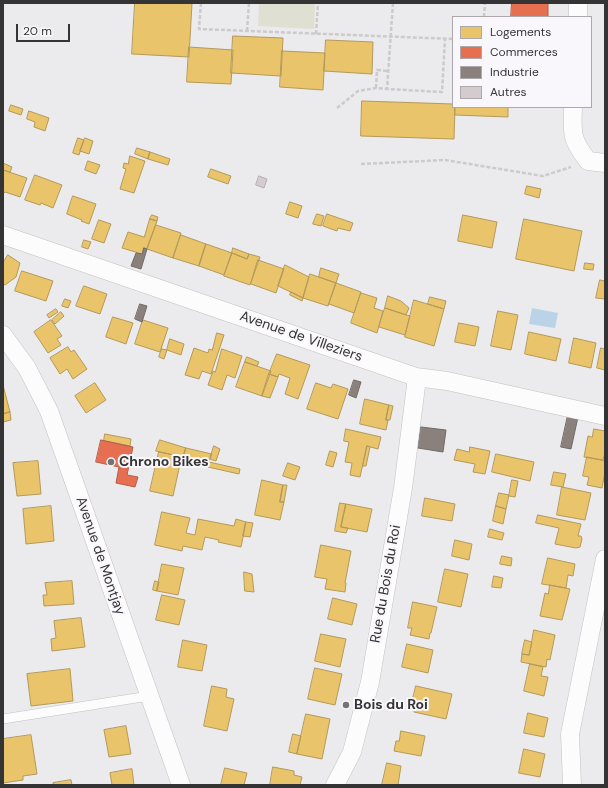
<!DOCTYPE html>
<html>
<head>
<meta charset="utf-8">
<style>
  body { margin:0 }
  #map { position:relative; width:608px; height:788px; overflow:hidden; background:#ebeaec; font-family:"DM Sans",sans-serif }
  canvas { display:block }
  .frame { position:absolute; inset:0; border:4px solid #353435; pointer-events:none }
  .legend { position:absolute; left:452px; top:16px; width:140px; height:92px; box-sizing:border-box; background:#f9f7fb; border:1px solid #aba9ac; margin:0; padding:5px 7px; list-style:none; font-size:12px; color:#353435 }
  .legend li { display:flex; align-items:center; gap:8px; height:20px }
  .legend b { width:20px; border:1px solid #aba9ac }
  .scale { position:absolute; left:16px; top:24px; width:54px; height:18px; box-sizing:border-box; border:2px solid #353435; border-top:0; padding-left:5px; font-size:12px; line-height:14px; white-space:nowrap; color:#353435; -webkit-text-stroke:3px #f9f7fb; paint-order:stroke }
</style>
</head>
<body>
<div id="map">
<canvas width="608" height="788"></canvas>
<div class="frame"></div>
<ul class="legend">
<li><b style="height:11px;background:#e9c46a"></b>Logements</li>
<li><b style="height:11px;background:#e76f51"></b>Commerces</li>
<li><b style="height:11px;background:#8a817c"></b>Industrie</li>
<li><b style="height:11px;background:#d4cbcf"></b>Autres</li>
</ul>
<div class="scale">20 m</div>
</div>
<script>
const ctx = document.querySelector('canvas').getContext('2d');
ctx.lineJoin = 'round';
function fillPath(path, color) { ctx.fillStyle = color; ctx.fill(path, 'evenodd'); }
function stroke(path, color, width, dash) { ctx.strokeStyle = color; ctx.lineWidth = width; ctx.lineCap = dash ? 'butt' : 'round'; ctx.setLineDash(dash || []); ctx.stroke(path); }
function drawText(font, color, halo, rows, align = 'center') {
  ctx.font = font + ' "DM Sans",sans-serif'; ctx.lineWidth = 4; ctx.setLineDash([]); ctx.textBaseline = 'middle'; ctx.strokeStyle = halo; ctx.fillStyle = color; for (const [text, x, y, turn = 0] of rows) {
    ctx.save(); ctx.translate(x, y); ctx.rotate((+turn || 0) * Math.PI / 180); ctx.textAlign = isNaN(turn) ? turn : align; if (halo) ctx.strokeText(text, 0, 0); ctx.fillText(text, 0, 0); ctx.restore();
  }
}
fillPath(new Path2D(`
  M259,3H315L314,29L258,26Z`), '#dfe0d2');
fillPath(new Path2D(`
  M532,308L558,313L555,328L529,324Z`), '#bbd3e6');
const homes = new Path2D(`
  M135,3H192L189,57L132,54Z
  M233,36L283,38L281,76L231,73Z
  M326,40L373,42L372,74L324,71Z
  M189,47L233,50L231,84L187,82Z
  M282,51L325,53L323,90L280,87Z
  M362,101L453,104V107H455L454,139L361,136Z
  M11,105L23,109L21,115L9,111Z
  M455,107H508V117L455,115Z
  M29,111L49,118L45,131L34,127L35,122L27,119Z
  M78,138L84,140L79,155L73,153Z
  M85,138L93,141L89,154L80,151Z
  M137,148L150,152L148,159L135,154Z
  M150,152L170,159L168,165L148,159Z
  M130,156L145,161L134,193L120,189L126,169L123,168L124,163L128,164Z
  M88,161L100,165L96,174L85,170Z
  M3,163L12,167L10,172L3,170Z
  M211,169L231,176L228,184L208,177Z
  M3,170L27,178L20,197L5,192L3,194Z
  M35,175L62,185L53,208L41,203L40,205L25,200Z
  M527,186L541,189L539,198L525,194Z
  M73,196L96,204L89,224L81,221L82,220L67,214Z
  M290,202L302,206L298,218L286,214Z
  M317,214L324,216L321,226L313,224Z
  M327,214L353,223L350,231L338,228L337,231L323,226Z
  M152,215L158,217L157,221L150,219Z
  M463,215L497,222L492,248L458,241Z
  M150,219L157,221L147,249L144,248L142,254L122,248L128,232L144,237Z
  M524,219L582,231L574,271L516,259Z
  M99,220L111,224L104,243L92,239Z
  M156,225L181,233L173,258L147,249Z
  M181,235L206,244L199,266L173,258Z
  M84,240L91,242L88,249L82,247Z
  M206,244L232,253L224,275L199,266Z
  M233,248L249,254L247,259L232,253Z
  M232,253L247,259L249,254L260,257L250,285L224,276Z
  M8,255L20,263L16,277L5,285L3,284V263Z
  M258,260L284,269L276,293L251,284Z
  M585,263L594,264L593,270L584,269Z
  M285,265L309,277L303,298L278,286Z
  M321,268L339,274L336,283L319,277Z
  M22,271L53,281L46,301L15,291Z
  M310,274L336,283L328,306L303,298Z
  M600,280L605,281V299L596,298Z
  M336,283L361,292L354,313L329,304Z
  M84,286L107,294L100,314L76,306Z
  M291,292L303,298L302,301L290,295Z
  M361,293L377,298L374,308L383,311L377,333L351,323Z
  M388,296L401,301L409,308L406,315L385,308Z
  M430,297L446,301L444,309L428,304Z
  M65,299L71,301L68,308L62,306Z
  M414,300L444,309L434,346L405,337Z
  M385,308L410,316L405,335L379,327Z
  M56,309L58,312L49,318L47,315Z
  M498,311L518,315L511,350L491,346Z
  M61,312L64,316L55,324L52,320Z
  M113,317L133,323L126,344L106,337Z
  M51,320L62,336L57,339L61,345L48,353L34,332Z
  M143,320L168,328L160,352L135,344Z
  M459,323L479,327L475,346L455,342Z
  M529,332L561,339L556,361L525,354Z
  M217,333L224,335L211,374L202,371L199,379L185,375L194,348L208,353L209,349L212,350Z
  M574,338L596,343L591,368L569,363Z
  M170,339L184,344L181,355L167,350Z
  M68,347L71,352L74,350L87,369L73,379L67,369L60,374L50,358Z
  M601,348L605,349V370L597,368Z
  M162,349L167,350L164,359L159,357Z
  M222,349L242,356L235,378L227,375L222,390L208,385L213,371L215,372Z
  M277,354L310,365L298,399L285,394L290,378L279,374L278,377L269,374Z
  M247,357L259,362L257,366L245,362Z
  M245,362L271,371L262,396L236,387Z
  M269,374L278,377L270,398L262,396Z
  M95,383L106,400L86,413L75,396Z
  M316,383L331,388L333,384L348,389L338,419L307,409Z
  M3,385L10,412L3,414Z
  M365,399L389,405L386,420H388L386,430L360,424Z
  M389,405L393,406L390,420H386Z
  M10,412L11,420L3,422V414Z
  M346,429L381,437L378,449L367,446L360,477L350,475L352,463L345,462L349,442L344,441Z
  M594,429L605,431V453L603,460L584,457L588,436L592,437Z
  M105,434L131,439L130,446L104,441Z
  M160,440L186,448L183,457L156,451Z
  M214,446L220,449L216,461L210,459Z
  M367,446L370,447L366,466H363Z
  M470,447L490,451L485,474L473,472L475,464L454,460L457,449L469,452Z
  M186,448L212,454L209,462L183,457Z
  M330,451L337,453L333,467L326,465Z
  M159,452L179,456L178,463L180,464L173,496L150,491Z
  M496,454L534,462L530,481L492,472Z
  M587,457L605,461V472L602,488L587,485L589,477L583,476Z
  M38,461L41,494L17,496L13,463Z
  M209,462L240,469L239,474L208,467Z
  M288,463L300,467L295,480L283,476Z
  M554,472L566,474L563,487L551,485Z
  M262,480L283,485L280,502H284L280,520L255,515Z
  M512,480L518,481L515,497L509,496Z
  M283,485H287L284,502H280Z
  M562,487L591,493L585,520L557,515Z
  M499,493L509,495L506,509L496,506Z
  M425,498L455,504L452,521L422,516Z
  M340,503L346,504L341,527L348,528L346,533L335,531Z
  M346,504L372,509L367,532L341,527Z
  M51,506L54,541L26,544L23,509Z
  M496,506L506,509L503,524L493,521Z
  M162,512L190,518L186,533L195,535L198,519L234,526L236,519L246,522L241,547L218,542L219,540L205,537L202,550L183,546L182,551L155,545Z
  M538,515L581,524L578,536H581L582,539L580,547L576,548L555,544L559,528L536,523Z
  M246,522L253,523L250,537L243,536Z
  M490,529L504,533L502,540L488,537Z
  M455,540L472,544L469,560L452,556Z
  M321,545L351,551L345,583H346L345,592L325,589L327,579L315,577Z
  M502,556L512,558L511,566L500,564Z
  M548,558L575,564L573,576L568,575L566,588L542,584Z
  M162,564L184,568L178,595L157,591Z
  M445,569L468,574L461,607L438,602Z
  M244,572L252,574L254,592L245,591Z
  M494,576L503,578L501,588L492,587Z
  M72,581L74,604L44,606L43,595H47L45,583Z
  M155,581L159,582L157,591L153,590Z
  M550,585L570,589L562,620L540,616L545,593L548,594Z
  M162,595L185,600L179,625L156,620Z
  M333,598L357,604L352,625L328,619Z
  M413,602L437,607L431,633H430L429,639L410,635L412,628H408Z
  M81,618L85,647L52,651L51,639L56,638L54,621Z
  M534,630L555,635L550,660L547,659L546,667L521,662L522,654L529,655Z
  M321,634L346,639L340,667L315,661Z
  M183,640L207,645L202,671L178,667Z
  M525,640L532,642L529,655L522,654Z
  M407,644L433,650L428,673L402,667Z
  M530,664L543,667L541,676L548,677L544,696L524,691Z
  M315,668L342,674L335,705L308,699Z
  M70,669L73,701L31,706L27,674Z
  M212,686L227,689L226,697L234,699L227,731L204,726Z
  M416,686L452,694L446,719L414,712L416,703H412Z
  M528,713L548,718L544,737L524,733Z
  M306,714L330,719L322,759L297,754Z
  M126,726L131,754L109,757L104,730Z
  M401,731L425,736L421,756L394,751L396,741H399Z
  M293,734L301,736L297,754L289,752Z
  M31,735L37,774L23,776V780L3,783V739Z
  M524,749L545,754L540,777L519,773Z
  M387,763L401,766L398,785H382Z
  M273,767L294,771V775L302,777L300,785H270Z
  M225,768L247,773L244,785H221Z
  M132,769L134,785H112L110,773Z
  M71,780L72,785H53V783Z`);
fillPath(homes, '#e9c46a');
stroke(homes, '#b3995a', 1);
const shops = new Path2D(`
  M512,3H548V17H511Z
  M101,440L133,447L127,475L138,477L135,487L116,483L119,467L96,462Z`);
fillPath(shops, '#e76f51');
stroke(shops, '#b25d49', 1);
const industry = new Path2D(`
  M144,248L147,249L141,269L131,266L136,253L142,254Z
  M140,304L147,306L142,322L135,319Z
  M354,380L361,382L356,398L349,395Z
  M568,415L578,417L571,449L561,447Z
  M421,427L446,430L443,452L418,448Z`);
fillPath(industry, '#8a817c');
stroke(industry, '#706a67', 1);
const building = new Path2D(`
  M259,176L267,179L264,188L256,185Z`);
fillPath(building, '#d4cbcf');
stroke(building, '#b1afb1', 1);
const lane = new Path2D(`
  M3,719L149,696`);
const street = new Path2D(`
  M578,17V3
  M573,107C572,134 571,139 588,161L605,163
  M3,235L416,377L447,381L605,416
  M3,335L27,368L49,411L181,785
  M335,785L352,752L370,682L403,488L416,386V377
  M572,785L570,734L605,559`);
stroke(lane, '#c2c1c3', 10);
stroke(street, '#c2c1c3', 19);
stroke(new Path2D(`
  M201,3L199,29L453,39
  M393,3L387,89L442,92L445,39
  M484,17L485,3
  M247,31L249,3
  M316,34L318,3
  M376,88L377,70L388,71
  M337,108L358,91L376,88L387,89
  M361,164L445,160L543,176L571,167`), '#cccbcc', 2.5, [4, 2]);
stroke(lane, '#fcfcfc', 9);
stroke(street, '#fcfcfc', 18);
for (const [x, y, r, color] of [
  [111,462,4,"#757475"],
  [346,705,4,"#757475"]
]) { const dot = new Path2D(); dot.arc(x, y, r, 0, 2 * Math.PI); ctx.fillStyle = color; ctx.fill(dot); stroke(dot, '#f9f7fb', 1.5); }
drawText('14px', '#353435', '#f9f7fb', [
  ["Avenue de Villeziers",301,337,19],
  ["Avenue de Montjay",100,556,71],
  ["Rue du Bois du Roi",386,584,-80]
]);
drawText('bold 14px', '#353435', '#f9f7fb', [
  ["Chrono Bikes",119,462],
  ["Bois du Roi",354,705]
], 'left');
</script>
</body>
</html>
